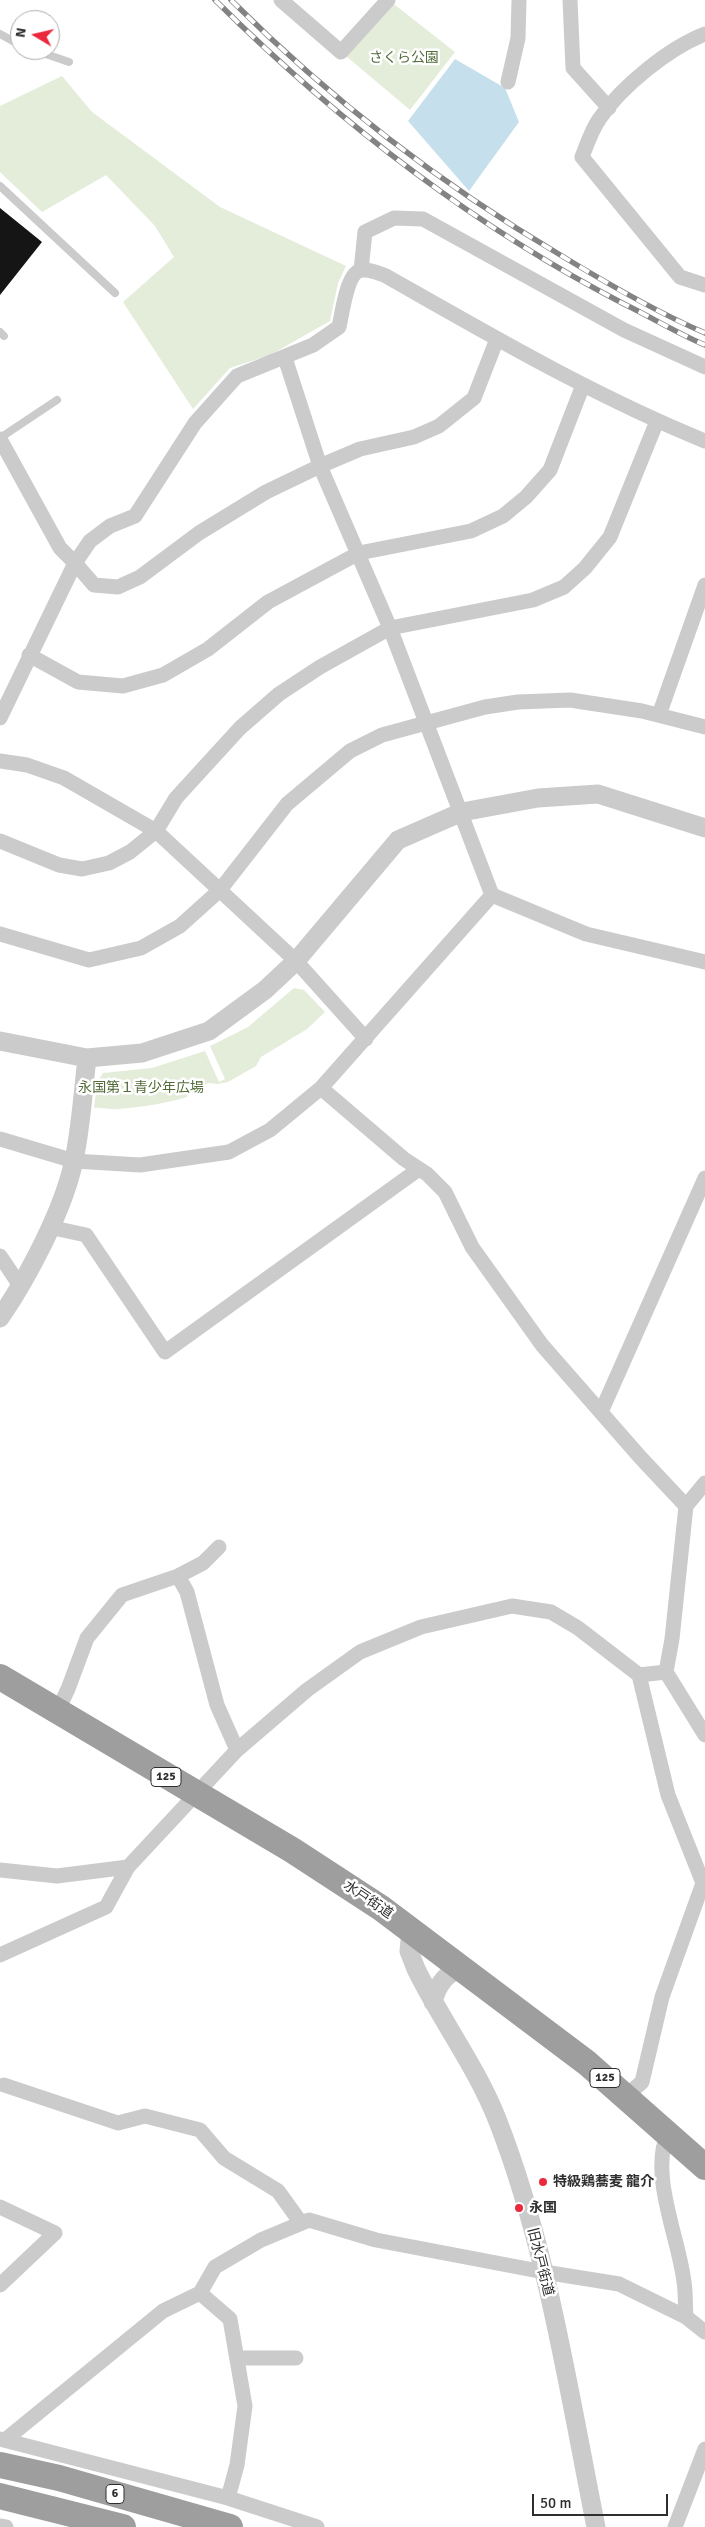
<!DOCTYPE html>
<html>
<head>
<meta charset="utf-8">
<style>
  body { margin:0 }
  #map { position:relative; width:705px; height:2527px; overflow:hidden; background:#fff; font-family:Signika,sans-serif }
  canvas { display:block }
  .north { position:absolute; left:10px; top:10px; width:50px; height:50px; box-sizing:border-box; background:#fff; border:1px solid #ababab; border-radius:50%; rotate:279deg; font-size:14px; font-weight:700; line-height:20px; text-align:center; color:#2e2e2e }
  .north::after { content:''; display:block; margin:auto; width:18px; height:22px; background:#ec283c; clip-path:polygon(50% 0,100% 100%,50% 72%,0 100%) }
  .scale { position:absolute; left:532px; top:2494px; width:136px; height:22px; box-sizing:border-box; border:2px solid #2e2e2e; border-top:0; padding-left:6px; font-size:15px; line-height:18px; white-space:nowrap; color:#2e2e2e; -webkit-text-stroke:4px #fff; paint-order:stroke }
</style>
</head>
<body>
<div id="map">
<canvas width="705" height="2527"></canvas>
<div class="north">N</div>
<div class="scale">50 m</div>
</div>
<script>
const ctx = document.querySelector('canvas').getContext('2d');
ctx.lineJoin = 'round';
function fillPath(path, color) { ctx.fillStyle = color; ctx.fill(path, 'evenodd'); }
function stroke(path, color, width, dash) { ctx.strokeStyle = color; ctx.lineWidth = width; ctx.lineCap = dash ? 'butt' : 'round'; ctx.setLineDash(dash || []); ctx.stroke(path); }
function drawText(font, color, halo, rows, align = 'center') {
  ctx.font = font + ' Signika,"Noto Sans JP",sans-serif'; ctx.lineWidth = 5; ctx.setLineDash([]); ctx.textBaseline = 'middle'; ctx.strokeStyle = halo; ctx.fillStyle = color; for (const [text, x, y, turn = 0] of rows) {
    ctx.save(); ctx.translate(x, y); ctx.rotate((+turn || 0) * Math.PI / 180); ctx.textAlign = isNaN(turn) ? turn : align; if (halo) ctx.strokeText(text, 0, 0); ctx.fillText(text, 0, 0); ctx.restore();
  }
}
fillPath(new Path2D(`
  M386,5H395L455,52L410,110L346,56Z
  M62,76L92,112L220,207L346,266L338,283L330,321L270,355L230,368L193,409L123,302L174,257L155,226L106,175L42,212L0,172V106Z
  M294,988L304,990L325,1012L307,1029L261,1057L256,1066L228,1082L218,1084L209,1083L189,1089L187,1097C164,1104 141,1107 118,1109C110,1110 102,1107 94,1108L97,1082L103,1073L152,1068L205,1051L219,1082L225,1079L210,1046L248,1027Z`), '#e4ecda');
fillPath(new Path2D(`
  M455,59L505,88L519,122L469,191L408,121Z`), '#c6dfed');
fillPath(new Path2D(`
  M0,208L42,242L0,295Z`), '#151515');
stroke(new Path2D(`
  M0,34L20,45
  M34,50L69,62
  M0,186L115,293
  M0,332L4,336
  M0,438L57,400`), '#cbcbcb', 8);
stroke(new Path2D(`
  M281,0L341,52L388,0
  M570,0L573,68L609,108
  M705,34C669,48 622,86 600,118C592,129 587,144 582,157L680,277L705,285
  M508,82L518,38L519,0
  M361,270L365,232L394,218L423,219L624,330L705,367
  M497,339L474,398L439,426L414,437L360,449L320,466L266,492L199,533L140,577L118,587L94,585L75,563L90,541L110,526L135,516L195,423L237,376L313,345L339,327C342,314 347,271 362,270C371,269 378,273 386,276C490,335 594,396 705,441
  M285,358L320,466L390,628L492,895L586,934L705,962
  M0,439L60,548L75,563L0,718
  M29,655L78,682L123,686L163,675L208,649L268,602L359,553L471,531L503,516L526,497L550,470L583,385
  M659,715L705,585
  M0,761L27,765L64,778L156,831L296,961L366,1039
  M0,841L59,865L82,869L109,863L130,852L156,831L176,798L240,728L279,694L320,667L390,628L533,600L564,587L585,568L610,537L657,421
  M0,934L89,960L141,948L180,926L220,890L287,804L350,751L382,735L485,707L518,702L570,700L642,711L705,727
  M321,1088L404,1159L427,1174L445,1192L472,1247L542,1345L640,1457L686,1506L672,1639L666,1672
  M0,1139L74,1161L140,1165L229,1152L270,1130L321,1088L492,895
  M49,1227L86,1235L165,1352L419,1169
  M0,1256L21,1287
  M601,1412L705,1178
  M686,1506L705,1483
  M178,1576L187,1592L217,1705L237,1750
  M639,1675L666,1672L705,1735
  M57,1712L68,1689L87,1638L122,1595L178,1576L203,1563L219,1547
  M0,1870L57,1876L128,1867
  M0,1955L106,1907L128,1867L237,1750L307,1690L360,1652L421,1627L512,1606L551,1612L578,1628L639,1675L668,1795L703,1883L662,1997L642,2082L626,2096
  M4,2085L118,2123L145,2116L200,2130L224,2158L278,2191L301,2223
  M668,2133C649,2175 679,2238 684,2282C686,2294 685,2306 686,2317
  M0,2207L55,2233L0,2285
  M200,2293L230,2319L245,2406L237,2465L228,2498
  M238,2358H296
  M0,2439L228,2498L317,2527
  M5,2440L163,2311L200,2293L215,2267L261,2240L309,2220L376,2240L544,2272L619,2284L686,2317L705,2332
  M0,2526L6,2527
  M675,2527L705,2449`), '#cbcbcb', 15);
stroke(new Path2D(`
  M0,1041L87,1058L142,1053L209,1031L265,990L296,961L398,840L462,812L538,798L598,794L705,828
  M0,1318C28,1277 64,1209 74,1160C81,1127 83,1092 87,1058
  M411,1930L409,1951L416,1969C441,2020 476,2066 497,2119C547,2246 569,2393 596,2527
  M433,2002C437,1986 446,1972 463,1968`), '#cbcbcb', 19);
stroke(new Path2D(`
  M0,1677L292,1850L381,1908L587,2063L705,2167
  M0,2465L59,2478L230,2527
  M0,2496L123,2527`), '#9e9e9e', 26);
const rail = new Path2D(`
  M215,0C337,121 472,225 624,304C651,317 677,333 705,345
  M231,0C330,99 442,185 562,256C608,284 656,312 705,333`);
stroke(rail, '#838383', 5.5);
stroke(rail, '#fff', 4, [11]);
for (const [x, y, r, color] of [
  [543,2182,5,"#ec283c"],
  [519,2208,5,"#ec283c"]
]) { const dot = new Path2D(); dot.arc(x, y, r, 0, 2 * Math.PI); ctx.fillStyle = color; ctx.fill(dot); stroke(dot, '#fff', 2); }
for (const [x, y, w] of [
  [166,1777,30],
  [605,2078,30],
  [115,2494,18]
]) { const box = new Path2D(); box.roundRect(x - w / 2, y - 9.5, w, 19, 4); ctx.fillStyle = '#fff'; ctx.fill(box); stroke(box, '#2e2e2e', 1); }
drawText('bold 12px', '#2e2e2e', null, [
  ["125",166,1777],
  ["125",605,2078],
  ["6",115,2494]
]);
drawText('14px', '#526b39', '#fff', [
  ["さくら公園",404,58],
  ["永国第１青少年広場",141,1088]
]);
drawText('14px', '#2e2e2e', '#fff', [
  ["水戸街道",368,1900,34],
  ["旧水戸街道",540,2262,76]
]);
drawText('bold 14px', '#2e2e2e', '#fff', [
  ["特級鶏蕎麦 龍介",553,2182],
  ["永国",529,2208]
], 'left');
</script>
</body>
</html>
